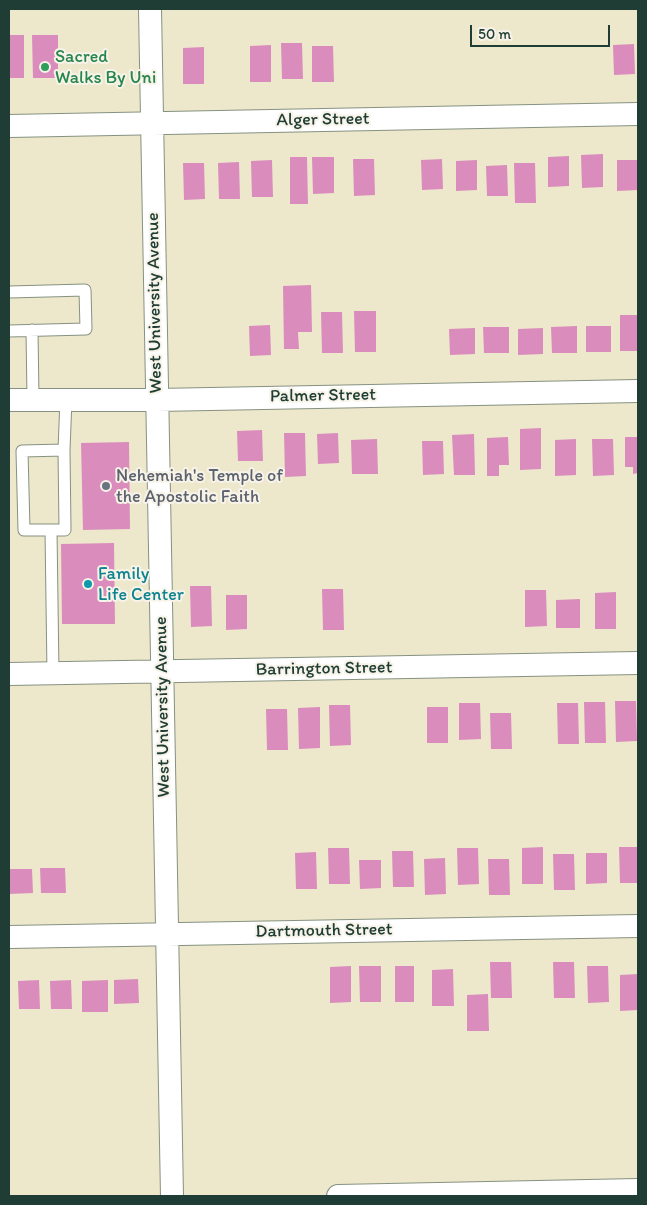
<!DOCTYPE html>
<html>
<head>
<meta charset="utf-8">
<style>
  body { margin:0 }
  #map { position:relative; width:647px; height:1205px; overflow:hidden; background:#ede7cc; font-family:Itim,sans-serif }
  canvas { display:block }
  .frame { position:absolute; inset:0; border:10px solid #1f3d34; pointer-events:none }
  .scale { position:absolute; left:470px; top:25px; width:140px; height:22px; box-sizing:border-box; border:2px solid #1f3d34; border-top:0; padding-left:6px; font-size:15px; line-height:18px; white-space:nowrap; color:#1f3d34; -webkit-text-stroke:4px #f7f3e8; paint-order:stroke }
</style>
</head>
<body>
<div id="map">
<canvas width="647" height="1205"></canvas>
<div class="frame"></div>
<div class="scale">50 m</div>
</div>
<script>
const ctx = document.querySelector('canvas').getContext('2d');
ctx.lineJoin = 'round';
function fillPath(path, color) { ctx.fillStyle = color; ctx.fill(path, 'evenodd'); }
function stroke(path, color, width, dash) { ctx.strokeStyle = color; ctx.lineWidth = width; ctx.lineCap = dash ? 'butt' : 'round'; ctx.setLineDash(dash || []); ctx.stroke(path); }
function drawText(font, color, halo, rows, align = 'center') {
  ctx.font = font + ' Itim,sans-serif'; ctx.lineWidth = 4; ctx.setLineDash([]); ctx.textBaseline = 'middle'; ctx.strokeStyle = halo; ctx.fillStyle = color; for (const [text, x, y, turn = 0] of rows) {
    ctx.save(); ctx.translate(x, y); ctx.rotate((+turn || 0) * Math.PI / 180); ctx.textAlign = isNaN(turn) ? turn : align; if (halo) ctx.strokeText(text, 0, 0); ctx.fillText(text, 0, 0); ctx.restore();
  }
}
fillPath(new Path2D(`
  M9,35H24V78H9Z
  M32,35H58V78H33Z
  M281,43H302L303,79H282Z
  M634,44L635,74L614,75L613,45Z
  M271,45V82H250V46Z
  M312,46H333L334,82H312Z
  M204,47V84H183V48Z
  M603,154V187L582,188L581,155Z
  M569,156V186L548,187V157Z
  M290,157H307L308,204H290Z
  M312,157H334V193L313,194Z
  M353,159H374L375,195L354,196Z
  M442,159L443,189L422,190L421,160Z
  M272,160L273,197H252L251,161Z
  M477,160V190L456,191V161Z
  M617,160H638V190L617,191Z
  M239,162L240,199H219L218,163Z
  M183,163H204L205,199L184,200Z
  M514,163H535L536,203H515Z
  M507,165L508,196H487L486,166Z
  M311,285L312,332H298L299,349H284L283,286Z
  M354,311H376V352H355Z
  M321,312H342L343,353H322Z
  M620,315H638V351H620Z
  M270,325L271,355L250,356L249,326Z
  M577,326V353H552L551,327Z
  M586,326H611V352H586Z
  M483,327H509V353H484Z
  M475,328V354L450,355L449,329Z
  M543,328V354L518,355V329Z
  M541,428V469L520,470V429Z
  M262,430L263,461H238L237,431Z
  M284,433H305L306,476L285,477Z
  M338,433L339,463L318,464L317,434Z
  M474,434L475,475H454L452,435Z
  M508,437L509,465H499V476H487V438Z
  M625,437H638V473L633,474V467H625Z
  M377,439L378,474H352L351,440Z
  M576,439V475L555,476V440Z
  M592,439H613L614,475L593,476Z
  M422,441H443L444,474L423,475Z
  M129,442L130,529L83,530L81,443Z
  M114,543L115,624H62L61,544Z
  M190,586H211L212,626L191,627Z
  M322,589H343L344,630H323Z
  M525,590H546L547,626L525,627Z
  M616,592V629H595V593Z
  M226,595H247V629L226,630Z
  M580,599V628H556V600Z
  M615,701H636L637,741L616,742Z
  M584,702H605L606,743H585Z
  M459,703H480L481,739L459,740Z
  M557,703H578L579,744H558Z
  M329,705H350L351,745L330,746Z
  M320,707V748L299,749L298,708Z
  M427,707H448V743H427Z
  M266,709H287L288,750H267Z
  M490,713H511L512,749H491Z
  M543,847V884H522V848Z
  M619,847H638V883H620Z
  M328,848H349L350,884H329Z
  M457,848H478L479,884L458,885Z
  M392,851H413L414,887H393Z
  M316,852L317,889H296L295,853Z
  M586,853H607V883L586,884Z
  M553,854H574L575,890H554Z
  M445,858L446,894L425,895L424,859Z
  M488,859H509L510,895H489Z
  M359,860H381V888L360,889Z
  M40,868H65L66,893H41Z
  M9,869H32L33,893L9,894Z
  M490,962H511L512,998H491Z
  M553,962H574L575,998H554Z
  M351,966V1002L330,1003V967Z
  M359,966H381V1002H360Z
  M395,966H414V1002H395Z
  M587,966H608L609,1002L588,1003Z
  M453,969L454,1006H432V970Z
  M638,974V1010L620,1011V975Z
  M138,979L139,1003L114,1004V980Z
  M39,980L40,1009H19L18,981Z
  M71,980L72,1009H51L50,981Z
  M108,980V1012H82V981Z
  M488,994L489,1031H467V995Z`), '#da8dbc');
const lane = new Path2D(`
  M9,292L85,290L86,329L9,331
  M32,330L33,399
  M51,530H24L22,451L64,450
  M53,674L51,530H65L64,450L66,399`);
const street = new Path2D(`
  M150,9L172,1196
  M9,126L638,114
  M9,400H157L638,391
  M9,674L638,663
  M9,937L638,926
  M338,1196L638,1190`);
stroke(lane, '#869280', 13);
stroke(street, '#869280', 24);
stroke(lane, '#fff', 11);
stroke(street, '#fff', 22);
for (const [x, y, r, color] of [
  [45,67,5,"#2e9e5b"],
  [106,486,5,"#6b7280"],
  [88,584,5,"#0f9aa8"]
]) { const dot = new Path2D(); dot.arc(x, y, r, 0, 2 * Math.PI); ctx.fillStyle = color; ctx.fill(dot); stroke(dot, '#f7f3e8', 2); }
drawText('18px', '#27864d', '#f7f3e8', [
  ["Sacred",55,57],
  ["Walks By Uni",55,78]
], 'left');
drawText('18px', '#1f3d34', '#f7f3e8', [
  ["Alger Street",323,120,-1],
  ["West University Avenue",155,303,-91],
  ["Palmer Street",323,396,-1],
  ["Barrington Street",324,669,-1],
  ["West University Avenue",163,707,-91],
  ["Dartmouth Street",324,931,-1]
]);
drawText('18px', '#5b616d', '#f7f3e8', [
  ["Nehemiah's Temple of",116,476],
  ["the Apostolic Faith",116,497]
], 'left');
drawText('18px', '#0d838f', '#f7f3e8', [
  ["Family",98,574],
  ["Life Center",98,595]
], 'left');
</script>
</body>
</html>
